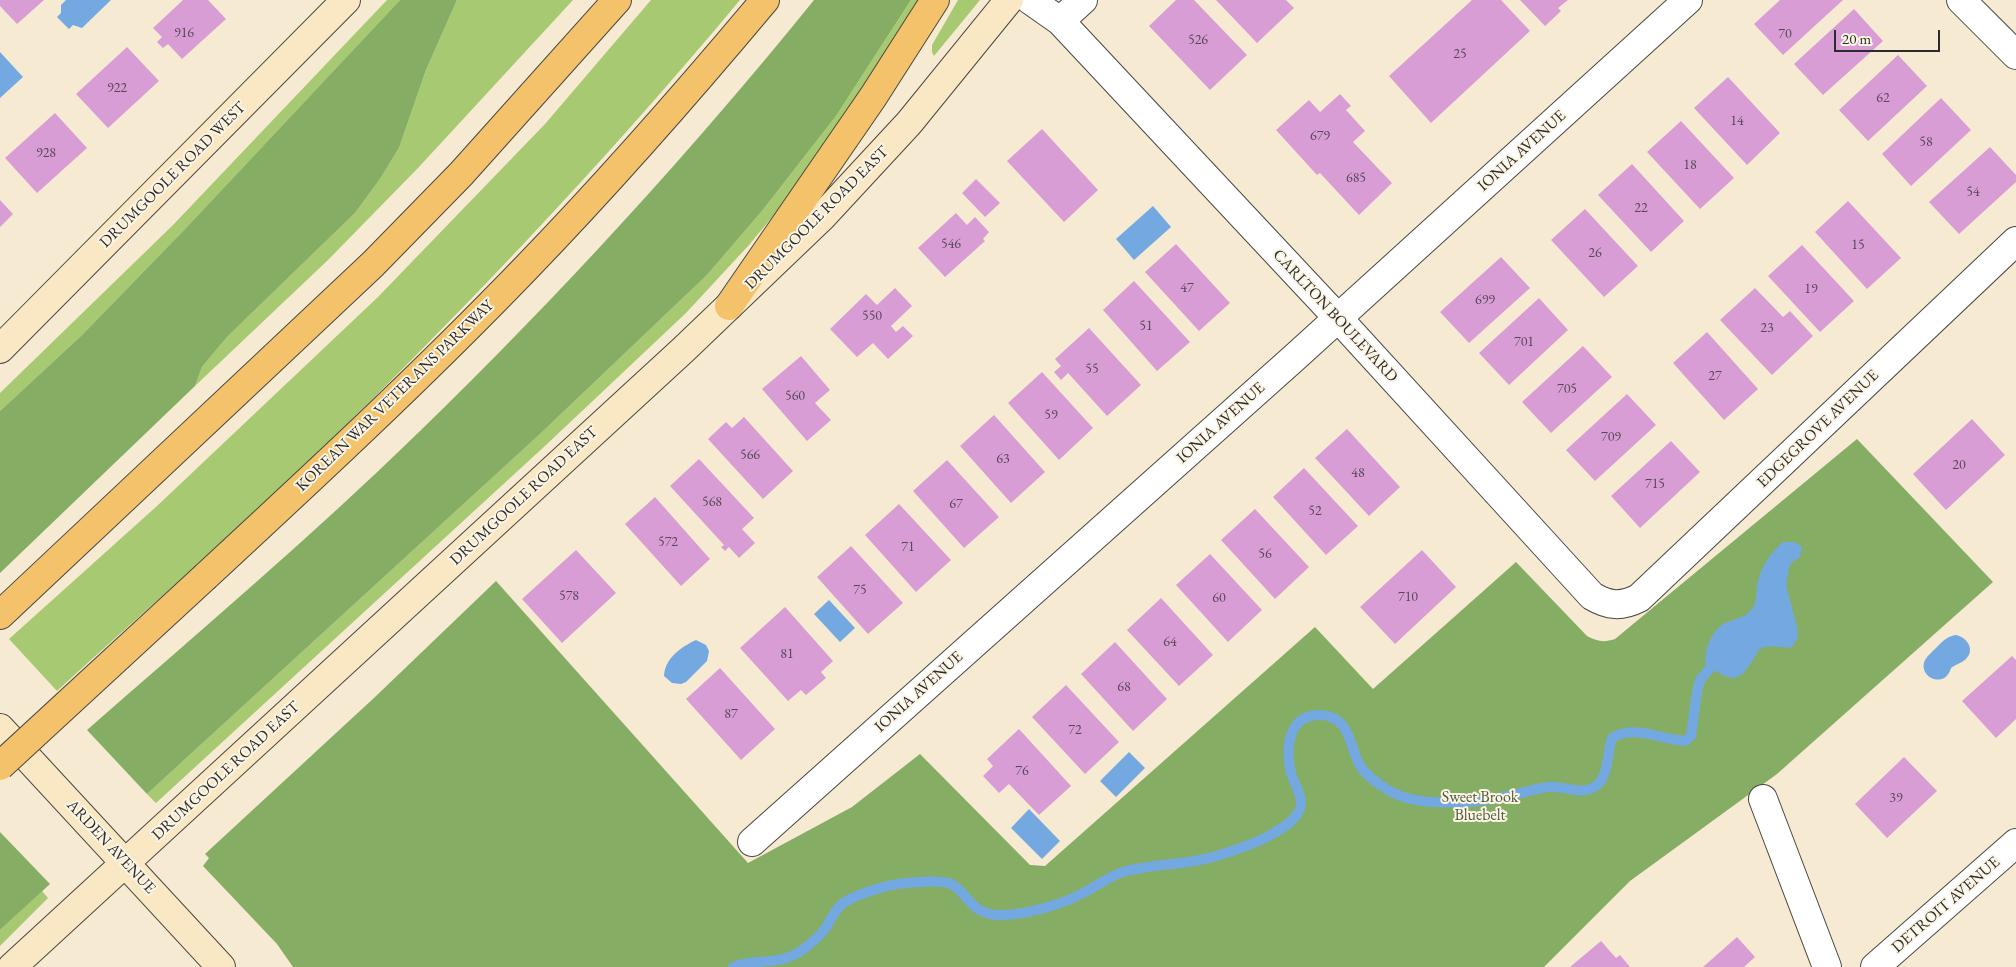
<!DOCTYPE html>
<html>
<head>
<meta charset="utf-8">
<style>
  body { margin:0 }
  #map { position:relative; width:2016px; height:967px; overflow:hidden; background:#f7ead3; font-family:"EB Garamond",serif }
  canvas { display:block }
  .scale { position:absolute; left:1834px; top:30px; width:106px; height:22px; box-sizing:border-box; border:2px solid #2b2b2b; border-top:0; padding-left:6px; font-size:15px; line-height:18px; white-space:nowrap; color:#2b2b2b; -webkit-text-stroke:4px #fcf5e5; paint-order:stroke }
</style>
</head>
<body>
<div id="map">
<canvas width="2016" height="967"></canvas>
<div class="scale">20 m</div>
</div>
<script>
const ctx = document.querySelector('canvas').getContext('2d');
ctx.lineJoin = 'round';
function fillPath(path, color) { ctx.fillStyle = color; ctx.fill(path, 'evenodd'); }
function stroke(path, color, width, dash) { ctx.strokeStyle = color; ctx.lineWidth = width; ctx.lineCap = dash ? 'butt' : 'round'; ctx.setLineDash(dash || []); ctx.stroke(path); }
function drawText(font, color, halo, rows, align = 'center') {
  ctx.font = font + ' "EB Garamond",serif'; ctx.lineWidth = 4; ctx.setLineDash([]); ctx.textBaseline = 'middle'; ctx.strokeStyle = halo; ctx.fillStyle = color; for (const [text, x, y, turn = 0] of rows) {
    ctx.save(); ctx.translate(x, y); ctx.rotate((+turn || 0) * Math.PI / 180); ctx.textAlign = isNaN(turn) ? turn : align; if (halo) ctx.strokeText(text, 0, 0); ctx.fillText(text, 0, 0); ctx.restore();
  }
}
fillPath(new Path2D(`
  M387,0H400L185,229L82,335L0,411V393L173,225Z
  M457,0H573L418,168L328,260L195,386L202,367L227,337L355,213L380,179L399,148L426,70Z
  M651,0H740C601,167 452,323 296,474C218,548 136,618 57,691L9,639L157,506L378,297L545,124Z
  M911,0H927L802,181L749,245L686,313L546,445L156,803L147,794L540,434L707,275L762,211L836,116Z
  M958,0H980L934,56L932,52V45Z
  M42,891L48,898L0,946V930Z`), '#a7c972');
fillPath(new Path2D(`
  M400,0H457L426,70L399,148L380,179L355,213L227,337L202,367L195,386L0,573V411L82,335L185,229Z
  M814,0H911L836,116L762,211L707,275L540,434L147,794L87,730C199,632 312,536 419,432C559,296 691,152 814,0Z
  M1857,439L1993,582L1777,774L1630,881L1544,967H293L277,944L203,866L209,858L205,854L375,697L496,581L748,863L852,807L920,754L1030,865L1045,866L1315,627L1373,689L1516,562L1587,636C1597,641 1603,643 1615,639Z
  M0,832L50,884L0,930Z`), '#85ad64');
fillPath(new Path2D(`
  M66,0H111L82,28L73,25L69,29L57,17L61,13V5Z
  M0,52L23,77L0,98Z
  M1153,206L1171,227L1134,260L1116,239Z
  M1783,542H1794L1802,547L1800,557L1790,564L1786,585L1797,627L1798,638L1791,648L1771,646L1760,648C1742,678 1739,688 1706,665C1703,652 1711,632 1723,624C1730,620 1741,619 1748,613C1759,604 1755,592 1758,581C1761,567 1772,551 1783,542Z
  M829,600L855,628L840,642L814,614Z
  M1955,635C1966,636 1976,649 1966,659C1962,663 1956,664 1951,668C1945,690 1917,677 1925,660C1928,655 1932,652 1936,648C1942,642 1946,637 1955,635Z
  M696,640L706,645L709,651L707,661L686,682L681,684L672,683L664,676C665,658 681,647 696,640Z
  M1129,752L1145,768L1116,797L1100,781Z
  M1029,809L1060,841L1042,859L1011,828Z`), '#74a8e1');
stroke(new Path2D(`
  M733,967C754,958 775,966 798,953C808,946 820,937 827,926C830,920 834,913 839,907C850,895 890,884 907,883C917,882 942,880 951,884C969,893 969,913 997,915C1021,916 1062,905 1083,893C1097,886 1108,877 1123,872C1148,865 1175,865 1200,860C1220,856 1258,843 1274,833C1284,827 1299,818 1301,805C1302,794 1294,784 1291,773C1285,748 1288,714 1321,715C1350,717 1349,744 1359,764C1365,775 1378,784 1388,790C1417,808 1472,803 1504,797C1519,794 1533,789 1548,787C1564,785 1583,797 1597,785C1609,775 1607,752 1612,738C1635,724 1661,740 1685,741L1691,736L1697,692L1700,680L1710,668`), '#74a8e1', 10);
fillPath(new Path2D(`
  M0,0H44L17,24L0,6Z
  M183,0H208L226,19L182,59L168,44L163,48L157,42L162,37L153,28Z
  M1176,0H1194L1247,55L1210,90L1149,26Z
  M1216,0H1286L1294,8L1257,43Z
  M1472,0H1501L1530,31L1431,123L1389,76Z
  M1520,0H1568L1558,8L1561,11L1559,13L1545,26Z
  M1780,0H1843L1783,55L1754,24Z
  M1854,9L1883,41L1823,95L1794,64Z
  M127,47L159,81L108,128L76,94Z
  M1898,55L1927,86L1868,141L1839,110Z
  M1728,77L1780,133L1747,165L1694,108Z
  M1340,94L1351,106L1346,110L1365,131L1353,142L1392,183L1359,215L1320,173L1317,175L1276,130L1309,100L1320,112Z
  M1941,98L1971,130L1911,186L1882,154Z
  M55,113L87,148L37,193L5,158Z
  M1681,121L1734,178L1700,209L1647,152Z
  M1042,129L1098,190L1064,222L1007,161Z
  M1990,147L2016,175V182L1959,234L1929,202Z
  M1632,164L1684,221L1651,252L1598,195Z
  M976,179L1000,203L985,217L962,193Z
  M0,200L13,214L0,227Z
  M1848,201L1901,258L1867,289L1815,232Z
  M1585,209L1638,266L1604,297L1551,240Z
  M956,213L967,225L975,217L989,232L983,239L985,241L945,277L918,248Z
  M1176,244L1230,303L1199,331L1145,272Z
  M1802,245L1854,301L1820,332L1768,276Z
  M1501,257L1530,288L1469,343L1440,312Z
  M1134,281L1190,342L1157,371L1103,310Z
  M895,288L912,306L891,326L896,332L903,326L913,336L888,359L873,343L857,357L830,329L866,294L877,305Z
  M1755,288L1783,317L1790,311L1813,336L1772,375L1720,320Z
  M1539,298L1568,330L1509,385L1479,353Z
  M1089,328L1141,385L1107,416L1068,373L1061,380L1054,372L1061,366L1055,359Z
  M1707,332L1758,389L1724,420L1673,363Z
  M1583,346L1612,377L1551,433L1522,402Z
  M801,356L830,390L815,403L831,420L807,441L762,389Z
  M1042,372L1093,428L1059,460L1008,403Z
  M1627,394L1656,425L1595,481L1566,450Z
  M994,415L1045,472L1011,503L960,446Z
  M744,417L793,471L763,499L708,439L726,422L732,428Z
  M1972,419L2005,455L1946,510L1913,474Z
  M1347,429L1400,487L1369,516L1315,458Z
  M1671,441L1700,472L1640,528L1611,496Z
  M699,459L754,518L742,529L755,543L739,558L729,547L725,551L721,547L724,545L670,486Z
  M947,460L999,517L964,548L913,491Z
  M1304,468L1358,526L1326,555L1273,497Z
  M655,497L710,559L681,586L625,524Z
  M899,504L951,560L916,592L865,535Z
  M1255,509L1309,567L1275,599L1221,540Z
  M851,546L903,603L868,634L817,577Z
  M576,550L616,593L562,643L522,599Z
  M1422,550L1456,587L1395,644L1360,607Z
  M1210,554L1262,610L1228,642L1176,585Z
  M1161,598L1213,655L1179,686L1127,630Z
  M785,607L833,661L821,672L826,678L806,695L801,690L788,701L740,648Z
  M1115,642L1167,699L1133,731L1081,674Z
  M2012,656L2016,660V719L1996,738L1962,701Z
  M720,668L775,729L741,760L686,699Z
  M1066,685L1119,742L1085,774L1032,717Z
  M1019,729L1071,786L1039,815L1009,784L999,793L983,776L993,766L987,759Z
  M1904,757L1937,791L1887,838L1855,804Z
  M1737,937L1755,957L1744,967H1703Z
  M1601,941L1616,958L1620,955L1630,967H1570Z`), '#d99dd6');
const street = new Path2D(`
  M1030,0L1060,21L1338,318L1592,596C1609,606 1621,607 1639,598L2016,241
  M1961,0L2016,55
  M1060,21L1083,0
  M1763,799L1827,967
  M752,842L1294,358L1688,0
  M1875,967L2016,843`);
const secondary = new Path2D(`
  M0,349L346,0
  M0,728L221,967
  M12,967L683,350L821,218L909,123L1009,0`);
const highway = new Path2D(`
  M729,306L873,97L935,0
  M206,576C314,476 423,375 526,268C609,182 688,92 765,0
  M0,615L373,264L461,174L617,0`);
stroke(street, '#4a4844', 30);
stroke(secondary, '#4a4844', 30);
stroke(highway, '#4a4844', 30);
stroke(street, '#fff', 28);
stroke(secondary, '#fae7c3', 28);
stroke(highway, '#f3c26a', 28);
const highwayBridge = new Path2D(`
  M0,766L206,576`);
stroke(highwayBridge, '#4a4844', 30, []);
stroke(highwayBridge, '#f3c26a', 28);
drawText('14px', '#564856', null, [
  ["916",184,33],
  ["70",1785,34],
  ["526",1198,40],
  ["25",1460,54],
  ["922",117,88],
  ["62",1883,98],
  ["14",1737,121],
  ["679",1320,136],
  ["58",1926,142],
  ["928",46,153],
  ["18",1690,165],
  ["685",1356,178],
  ["54",1973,192],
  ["22",1641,208],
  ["546",951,244],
  ["15",1858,245],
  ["26",1595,253],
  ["47",1187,288],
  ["19",1811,289],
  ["699",1485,300],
  ["550",872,316],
  ["51",1146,326],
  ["23",1767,328],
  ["701",1524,342],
  ["55",1092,369],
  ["27",1715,376],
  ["705",1567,389],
  ["560",795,396],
  ["59",1051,415],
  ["709",1611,437],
  ["566",750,455],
  ["63",1003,459],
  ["20",1959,465],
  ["48",1358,473],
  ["715",1655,484],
  ["568",712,502],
  ["67",956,504],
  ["52",1315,511],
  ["572",668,542],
  ["71",908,547],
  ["56",1265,554],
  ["75",860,590],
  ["578",569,596],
  ["710",1408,597],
  ["60",1219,598],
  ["64",1170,642],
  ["81",787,654],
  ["68",1124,687],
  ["87",731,714],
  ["72",1075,730],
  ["76",1022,771],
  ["39",1896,798]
]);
drawText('16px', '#2b2b2b', '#fcf5e5', [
  ["IONIA AVENUE",1522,151,-42],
  ["DRUMGOOLE ROAD WEST",173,175,-45],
  ["DRUMGOOLE ROAD EAST",817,218,-45],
  ["CARLTON BOULEVARD",1335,316,47],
  ["KOREAN WAR VETERANS PARKWAY",395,396,-44],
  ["IONIA AVENUE",1221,423,-42],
  ["EDGEGROVE AVENUE",1818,429,-44],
  ["DRUMGOOLE ROAD EAST",524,496,-43],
  ["IONIA AVENUE",919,692,-42],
  ["DRUMGOOLE ROAD EAST",226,771,-43],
  ["ARDEN AVENUE",111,847,47],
  ["DETROIT AVENUE",1946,905,-41]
]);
drawText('16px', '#505a40', '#fcf5e5', [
  ["Sweet Brook",1480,798],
  ["Bluebelt",1480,816]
]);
</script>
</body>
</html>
